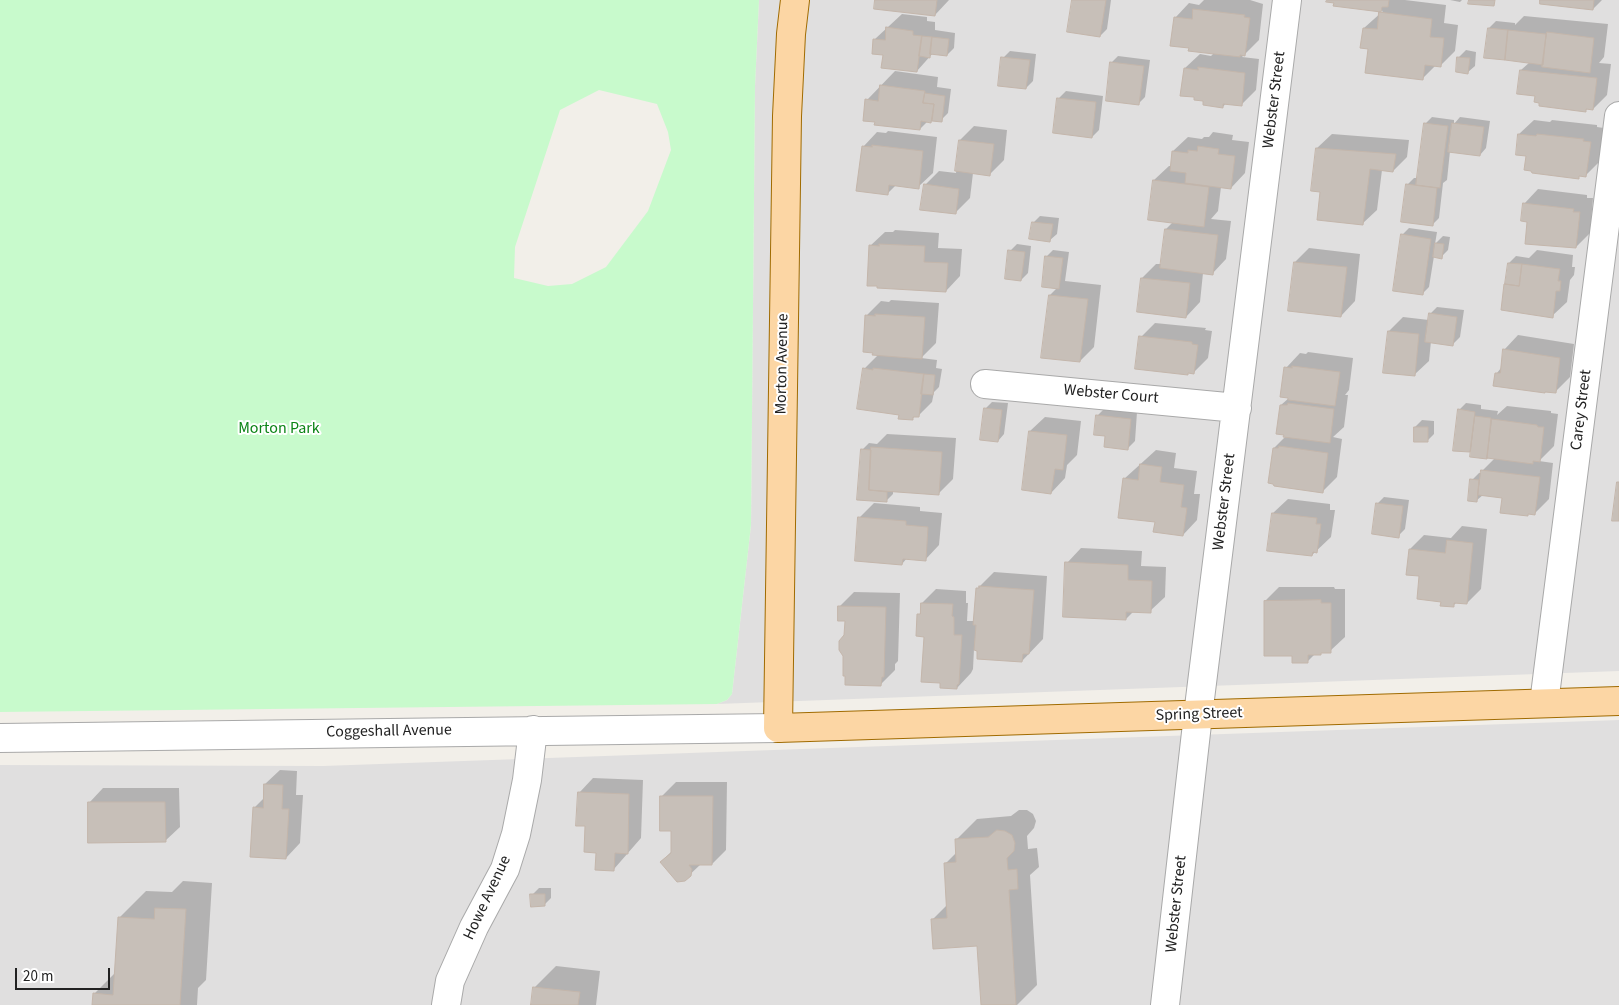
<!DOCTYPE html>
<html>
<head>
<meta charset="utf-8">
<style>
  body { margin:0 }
  #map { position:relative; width:1619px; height:1005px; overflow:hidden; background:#f2efe9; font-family:"Source Sans 3",sans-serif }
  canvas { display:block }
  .scale { position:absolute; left:15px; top:968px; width:95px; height:22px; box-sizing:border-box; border:2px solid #222; border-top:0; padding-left:6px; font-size:15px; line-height:18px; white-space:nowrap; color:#222; -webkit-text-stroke:4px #fff; paint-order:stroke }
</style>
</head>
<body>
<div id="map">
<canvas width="1619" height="1005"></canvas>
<div class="scale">20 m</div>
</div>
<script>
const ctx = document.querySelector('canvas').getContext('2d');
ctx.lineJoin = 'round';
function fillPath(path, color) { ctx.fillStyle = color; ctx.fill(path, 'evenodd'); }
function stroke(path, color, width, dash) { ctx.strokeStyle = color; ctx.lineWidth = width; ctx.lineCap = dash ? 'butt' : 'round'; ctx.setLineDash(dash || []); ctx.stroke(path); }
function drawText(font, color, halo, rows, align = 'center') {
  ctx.font = font + ' "Source Sans 3",sans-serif'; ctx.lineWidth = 4; ctx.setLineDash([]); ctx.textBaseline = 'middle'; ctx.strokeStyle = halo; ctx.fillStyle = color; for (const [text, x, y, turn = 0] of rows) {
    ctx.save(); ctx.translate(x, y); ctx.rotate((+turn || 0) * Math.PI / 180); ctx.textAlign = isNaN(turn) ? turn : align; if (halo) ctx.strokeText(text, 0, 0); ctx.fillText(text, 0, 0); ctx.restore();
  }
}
fillPath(new Path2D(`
  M759,0H1619V671L717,704L727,700L732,694L751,525L755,86Z
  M1619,720V1005H0V765L323,766Z`), '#e0dfdf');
fillPath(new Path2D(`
  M0,0H759L755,86L751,525L732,694L727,700L717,704L0,712ZM599,90L657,104L668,132L671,150L648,211L606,267L572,284L548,286L514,278L515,247L560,110Z`), '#c8facc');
fillPath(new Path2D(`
  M877,0H949L935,15Z
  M1073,0H1111L1107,29L1100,36Z
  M1204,0H1250L1263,4L1259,40L1242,57L1259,59L1256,90L1241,105L1226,103L1223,107L1205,100L1185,68L1200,54L1211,56L1214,53L1190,47L1175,18L1189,3L1199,5Z
  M1328,0H1405L1446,5L1444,23L1458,25L1455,51L1441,65H1436L1422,79L1369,48L1364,28L1383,11L1335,4V2Z
  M1450,0H1462L1460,2Z
  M1541,0H1602L1593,9Z
  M902,14L927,17V21L935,22V30L955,33L954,48L947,55L933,53L917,71L885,54L875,39Z
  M1524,16L1608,24L1604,57L1599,63L1611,64L1607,95L1593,109L1588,108L1585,111L1536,95L1521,70L1530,62L1489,28L1496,21L1515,23V25Z
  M1466,50L1476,52L1475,66L1468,72L1459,57Z
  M1010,51L1036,54L1033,81L1026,88L1003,58Z
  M1118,56L1150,60L1145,97L1138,104L1111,63Z
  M895,71L938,77L937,87L951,89L948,113L941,120L933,119L931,122L928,121L920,129L867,100Z
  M1066,91L1103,96L1099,130L1092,137L1059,98Z
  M1432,117L1454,120V124L1460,117L1490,121L1486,148L1480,155L1450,151L1447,180L1443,183L1439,218L1432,225L1407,185L1414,178H1419L1425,124Z
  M1534,120L1550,122L1552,120L1597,125V127L1604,128L1600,161L1586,175H1581L1578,177L1527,155L1519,134Z
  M974,126L1007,130L1004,160L989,175L973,173L970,198L956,212L925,185L939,171L956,173L960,140Z
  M888,131L937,137L933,173L918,187L896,185L887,194L863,147L877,132L886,133Z
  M1213,132L1233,135L1232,140L1249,142L1245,173L1231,188L1221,187L1218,211L1211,219L1231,221L1226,259L1212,274L1203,273L1200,302L1186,317L1142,278L1156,264H1161L1166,229L1173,222L1154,180L1169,166H1172L1173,151L1188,137L1202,139L1204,137H1209Z
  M1332,134L1409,140L1407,157L1393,171L1382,170L1377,210L1362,224L1321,191L1317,148Z
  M1538,189L1587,195V198H1593L1590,233L1576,247L1528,221L1524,204Z
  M1040,216L1059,218L1057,234L1050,240L1033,223Z
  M1409,228L1437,232L1435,244L1443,236L1450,237L1448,250L1441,257L1434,256L1429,287L1422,294L1402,235Z
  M895,230L939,233L938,248L962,249L960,276L946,291L870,246L885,232H893Z
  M1017,244L1031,246L1028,273L1021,280L1010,251Z
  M1309,248L1360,254L1355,301L1341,316L1295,262Z
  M1053,250L1069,252L1065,281L1101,285L1094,347L1080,361L1043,356L1050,295L1058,287L1046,257Z
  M1537,250L1573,255L1572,267H1575L1574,275L1570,280L1567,302L1552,316L1505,285L1509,263L1516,256L1529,258Z
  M891,300L939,303L936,343L921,358L937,360L936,368L942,369L939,387L934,392L932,402L918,416H915L912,419L900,414L864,369L879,354L867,315L881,301L889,302Z
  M1437,307L1464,310L1460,337L1453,344L1431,341L1429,361L1414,375L1389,331L1403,317L1429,320L1430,314Z
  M1155,323L1206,328L1205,330L1212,331L1208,358L1194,372H1189L1187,374L1141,337Z
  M1518,335L1574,344L1570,377L1555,392L1497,373L1501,368L1504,350Z
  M1308,352L1353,358L1349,390L1345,395H1348L1344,427L1333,437L1342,439L1337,477L1323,491L1274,448L1286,436L1281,405L1290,397L1286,368L1300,353L1306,354Z
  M992,402L1008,403L1004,434L998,441L985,409Z
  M1466,403L1481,405V409L1498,411L1497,415L1507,406L1551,411V413L1558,414L1554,446L1539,461L1553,463L1549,499L1535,513H1530L1527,515L1503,497L1483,495L1477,500L1472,480L1479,473H1482V471L1495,458L1472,451L1454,449L1459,410Z
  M1104,409L1137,412L1135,441L1128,448L1097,416Z
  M1045,417L1081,421L1077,455L1067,465L1065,478L1051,493L1030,431Z
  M1422,420L1434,421V434L1427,441L1415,427Z
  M887,434L956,438L953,479L938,494L893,491V494L886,501L859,499L862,450L869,443L877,444Z
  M1156,450L1176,453L1174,468L1197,471L1194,494H1200L1197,520L1183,535L1156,521L1124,479Z
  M1384,497L1409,500L1405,529L1398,536L1377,504Z
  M1288,499L1330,504V510H1335L1331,537L1312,555L1273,513Z
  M874,503L920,507V511L942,513L939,545L925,560L907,558L902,564L860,517Z
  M1462,526L1487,529L1481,589L1467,603L1457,602L1453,606L1421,575L1410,549L1424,535L1451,538Z
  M1081,548L1142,551L1141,566L1166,567L1165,597L1150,611H1134L1126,619L1067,563Z
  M994,572L1047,576L1043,639L1022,661L974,649L973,669L971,673L957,688L925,636L919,615L921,612L922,603L936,589L966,591V603H968L967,621H974L977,589Z
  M1279,587H1334L1335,589H1345V637L1330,651L1315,654L1307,662L1293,654L1265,601Z
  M854,592L900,593L898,661L895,664V670L881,684L844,655L846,620L840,606Z
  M280,770L297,771L296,795H303L300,843L286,858L254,808L265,797V784Z
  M593,778L643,780L641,838L614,869L597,851L586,825L579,793Z
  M676,782H727L726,850L712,864H701L684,880L661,862L672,851V830L661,797Z
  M103,788H179L180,827L165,841L89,803Z
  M1019,810H1027L1033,814L1036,821L1034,828L1027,836L1028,849L1037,848L1039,867L1030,875L1037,985L1017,1005H982L979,945L932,920L947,905L945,864L957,852L956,840L977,819L1011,816Z
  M183,881L212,883L206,980L198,988L197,1005H93L94,994L116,972L119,918L146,891L172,892Z
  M539,888H551V898L544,905L532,895Z
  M556,966L600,971L596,1005H530L533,1002L535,987Z`), '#0003');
const building = new Path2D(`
  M875,0H937L935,16L874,9Z
  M1072,0H1106L1100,37L1067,32Z
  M1327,0H1389L1388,7H1382L1381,12L1333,6L1334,3L1326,2Z
  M1469,0H1495L1494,6L1468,4Z
  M1540,0H1594L1593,10L1540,4Z
  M1193,9L1245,15L1244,17L1250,18L1245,56L1240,55V57L1188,51L1189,48L1170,46L1174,17L1192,19Z
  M1379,12L1432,19L1430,37L1444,38L1441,67L1425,65L1423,80L1365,73L1368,49L1360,48L1363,28L1377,29Z
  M886,27L913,31V35L922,36L917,72L881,68L883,55L872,54L873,39L885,40Z
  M1488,28L1508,30L1505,60L1484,58Z
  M1508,30L1546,34L1543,65L1505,60Z
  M1547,32L1594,38L1590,73L1542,67Z
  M922,36L932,37L930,58L919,56Z
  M932,37L949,39L947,56L930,54Z
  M1001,57L1030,60L1026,89L998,86Z
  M1457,57L1470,58L1468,74L1456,72Z
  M1110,62L1144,66L1139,105L1106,101Z
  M1198,67L1245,73L1242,106L1223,104V108L1203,105V101L1194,100V97L1180,96L1184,68L1198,70Z
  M1520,70L1597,78L1593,110L1586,109V112L1539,106V103L1534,102L1535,96L1517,94Z
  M880,85L925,91L923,103L934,104L931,123L921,121L920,130L874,125L875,122L863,121L865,99L878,101Z
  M925,93L945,96L942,122L932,121L934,104L923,103Z
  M1057,98L1096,102L1092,138L1053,133Z
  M1424,123L1448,126L1440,188L1416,185Z
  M1452,123L1484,127L1480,156L1448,152Z
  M1518,134L1536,136L1537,134L1584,139L1583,141L1591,142L1586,177L1579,176V179L1532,173L1531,171L1524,170L1526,156L1516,155Z
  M959,140L994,144L990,176L955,171Z
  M872,145L923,151L919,189L889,185L888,195L856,191L862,146L872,147Z
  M1198,146L1219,149L1218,154L1235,156L1231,189L1185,183L1186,173L1170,171L1172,151L1188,153V150L1197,151Z
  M1316,148L1396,154L1393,172L1370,169L1363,225L1317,220L1320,192L1311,191Z
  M1153,180L1209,187L1204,227L1148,220Z
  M924,184L959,189L956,214L920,210Z
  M1406,184L1437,188L1433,226L1401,222Z
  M1523,203L1574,209L1573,212H1580L1576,248L1525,244L1527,222L1521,221Z
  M1032,222L1053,224L1050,242L1029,239Z
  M1165,229L1218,235L1213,275L1160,268Z
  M1401,234L1431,239L1423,295L1393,291Z
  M1435,243L1444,244L1442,259L1433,257Z
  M879,244L925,246L924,262L948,263L946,292L877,288V286H867L869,245L879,246Z
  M1008,250L1025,252L1021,281L1005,279Z
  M1045,256L1063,258L1059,289L1042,287Z
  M1294,262L1347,267L1341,317L1288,311Z
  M1508,263L1522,264L1519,286L1505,284Z
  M1522,264L1560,269L1558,281H1561L1560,291H1556L1553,318L1501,310L1504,284L1519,286Z
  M1141,278L1190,283L1186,318L1137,312Z
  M1049,295L1088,299L1080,362L1041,358Z
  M1429,313L1457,317L1453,346L1425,342Z
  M875,314L925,317L922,359L872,355L873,353L863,352L865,315L875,316Z
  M1388,331L1419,334L1415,376L1383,373Z
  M1139,336L1192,342V344L1198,345L1194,374L1188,373V375L1135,369Z
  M1503,349L1560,358L1556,393L1545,392V393L1493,386L1495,373H1500Z
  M1292,366L1340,372L1335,406L1288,400V398L1280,397L1284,367L1292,368Z
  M863,368L873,370V368L924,374L919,417H913V420L898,419L899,415L857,409Z
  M924,374L935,375L933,395L921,394Z
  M1288,403L1334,409L1330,443L1283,437L1284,435L1276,434L1280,405H1287Z
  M984,408L1002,410L998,442L980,440Z
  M1458,409L1475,412L1470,452L1453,451Z
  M1096,415L1131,419L1128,450L1104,447L1105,436L1094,435Z
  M1475,416L1491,418L1487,459L1470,457Z
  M1492,419L1537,425L1538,427H1544L1540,462L1533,461V464L1487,458Z
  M1414,427H1428V442H1414Z
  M1029,431L1067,435L1063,470L1055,469L1051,494L1022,490Z
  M1279,446L1328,453L1323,493L1274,486L1273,484L1268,483L1273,448H1278Z
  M871,447L942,452L939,495L869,490Z
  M861,449L871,450L869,490L887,492V502L857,500Z
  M1140,464L1162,467L1160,482L1184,485L1181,507L1187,508L1183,536L1153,532L1155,522L1118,518L1123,478L1138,480Z
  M1481,470L1540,477L1535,515L1528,514V516L1500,513L1502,498L1478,495Z
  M1470,479L1479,480L1477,502L1468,501Z
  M1617,482H1619V521H1612Z
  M1376,503L1403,506L1399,538L1372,534Z
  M1272,513L1317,518L1316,524H1321L1317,553L1313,552L1312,556L1267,551Z
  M858,517L906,521V525L928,527L926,561L903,559L902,565L855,561Z
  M1447,540L1473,543L1467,604L1454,603V607L1440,606L1441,602L1417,599L1419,576L1406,575L1409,549L1445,553Z
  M1065,562L1128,565V580L1152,581L1151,613L1126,612V620L1063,617Z
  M979,586L1034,590L1029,654H1023L1022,662L977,659V651L974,650L976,625H973L976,588H979Z
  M1321,600V603H1331V653H1321V655H1308V663H1292V656H1264V601Z
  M921,603L953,604L952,616L954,617V635H962L959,684L957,685V689L940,688V683L921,682L924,637L916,636L917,614H920Z
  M838,606L886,607L884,677H882L881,686L845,685V676H843V656L839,650V641L844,635L845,621H838Z
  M264,784L283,785L282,809H289L286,859L250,857L253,807L263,808Z
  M578,792L629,794L628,854L615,853L614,871L595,870L596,853L584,852L585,826H576Z
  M660,796H713L712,865H689L692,869L691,876L685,881L677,882L660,862L671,853V831H660Z
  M88,802H165L166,842L88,843Z
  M997,830L1005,831L1012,835L1015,843L1014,851L1007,858L1008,870L1017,869L1018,889L1009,890L1016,1005H981L977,946L933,949L931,919L947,918L944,863L956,862L955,839L988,837Z
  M530,894H545V906L531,907Z
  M155,908L186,909L180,1005H92L93,993L113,995L118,917L154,919Z
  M533,987L580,992L578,1005H531Z`);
fillPath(building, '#c7bfb8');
stroke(building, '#c4b6ab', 1);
const minor = new Path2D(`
  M985,384L1237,408
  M1544,703L1619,116
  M0,738L778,728
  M446,1005L450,981L474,927L505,869L516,834L527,780L533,730
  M1165,1005L1198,715L1287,0`);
const major = new Path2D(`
  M795,0L791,34L787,116L778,728L1619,701`);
stroke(minor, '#a9a9a9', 30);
stroke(major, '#a06b00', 30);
stroke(minor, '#fff', 28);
stroke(major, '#fcd6a4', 28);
drawText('16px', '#222', '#fff', [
  ["Webster Street",1275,100,-83],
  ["Morton Avenue",783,364,-89],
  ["Webster Court",1111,395,5],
  ["Carey Street",1582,410,-83],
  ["Webster Street",1225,502,-83],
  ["Spring Street",1199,715,-2],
  ["Coggeshall Avenue",389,732,-1],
  ["Howe Avenue",488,898,-65],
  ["Webster Street",1177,904,-84]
]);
drawText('16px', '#0c8416', '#fff', [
  ["Morton Park",279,429]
]);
</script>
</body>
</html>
